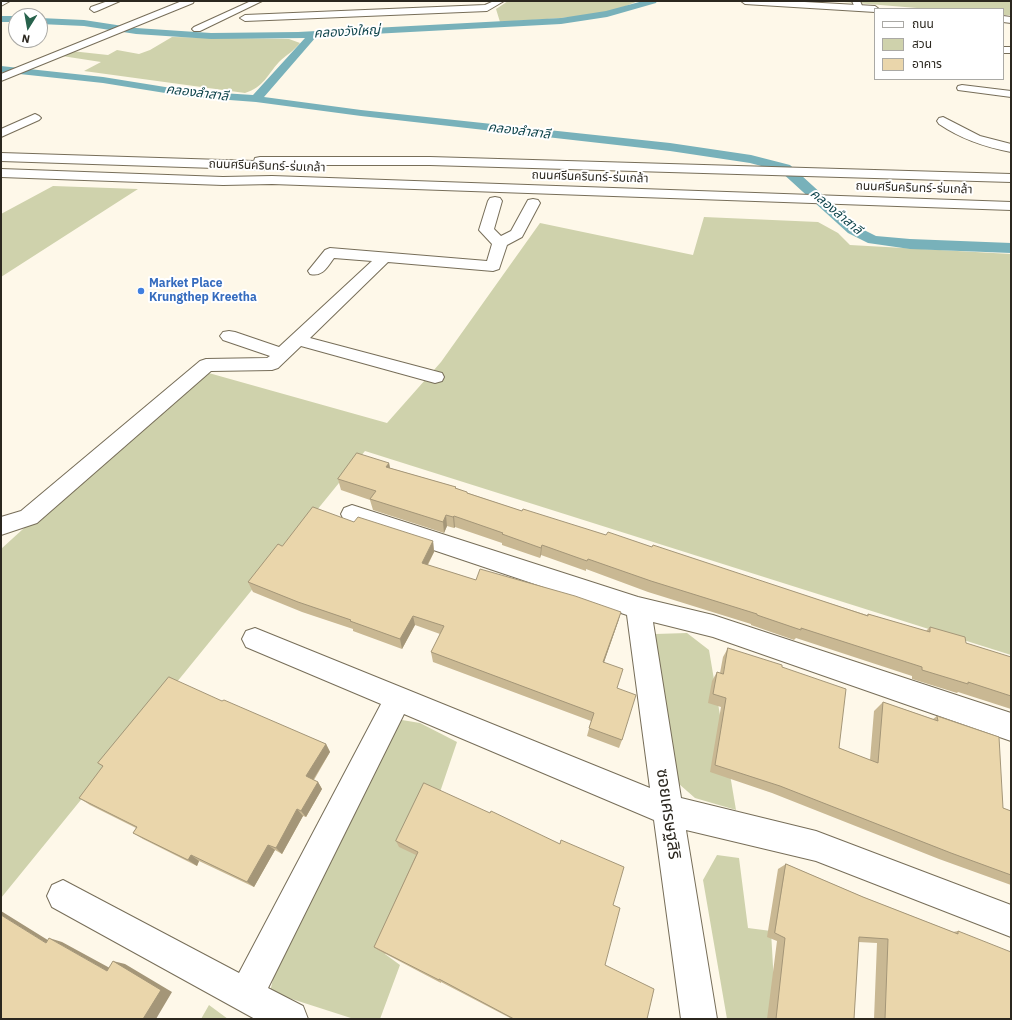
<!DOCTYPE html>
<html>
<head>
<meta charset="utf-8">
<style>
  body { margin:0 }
  #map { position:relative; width:1012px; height:1020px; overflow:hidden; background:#fef8e9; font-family:"IBM Plex Sans","Noto Sans Thai",sans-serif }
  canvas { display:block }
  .frame { position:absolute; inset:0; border:2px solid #2b271f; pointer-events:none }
  .legend { position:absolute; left:874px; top:8px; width:130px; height:72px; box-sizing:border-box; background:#fff; border:1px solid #aaa9a5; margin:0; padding:5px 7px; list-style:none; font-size:12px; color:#2b271f }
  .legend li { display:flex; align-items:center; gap:8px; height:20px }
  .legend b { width:20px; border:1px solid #aaa9a5 }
  .north { position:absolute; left:8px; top:8px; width:40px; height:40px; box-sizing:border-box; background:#fff; border:1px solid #aaa9a5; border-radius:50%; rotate:191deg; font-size:11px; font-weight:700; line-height:16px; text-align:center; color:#2b271f }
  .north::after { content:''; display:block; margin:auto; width:14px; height:18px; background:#27624c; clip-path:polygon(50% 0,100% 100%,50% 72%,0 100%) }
</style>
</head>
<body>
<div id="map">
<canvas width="1012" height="1020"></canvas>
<div class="frame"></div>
<ul class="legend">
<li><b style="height:5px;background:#fff"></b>ถนน</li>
<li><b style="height:11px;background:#cfd2ac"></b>สวน</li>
<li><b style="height:11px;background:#ead6ab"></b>อาคาร</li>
</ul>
<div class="north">N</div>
</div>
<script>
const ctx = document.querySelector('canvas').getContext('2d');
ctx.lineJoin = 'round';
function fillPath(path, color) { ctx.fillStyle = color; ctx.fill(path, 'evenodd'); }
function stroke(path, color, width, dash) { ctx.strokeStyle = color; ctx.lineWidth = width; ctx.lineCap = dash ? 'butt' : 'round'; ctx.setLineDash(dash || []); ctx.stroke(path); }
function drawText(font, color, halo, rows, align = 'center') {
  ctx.font = font + ' "IBM Plex Sans","Noto Sans Thai",sans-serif'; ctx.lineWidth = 4; ctx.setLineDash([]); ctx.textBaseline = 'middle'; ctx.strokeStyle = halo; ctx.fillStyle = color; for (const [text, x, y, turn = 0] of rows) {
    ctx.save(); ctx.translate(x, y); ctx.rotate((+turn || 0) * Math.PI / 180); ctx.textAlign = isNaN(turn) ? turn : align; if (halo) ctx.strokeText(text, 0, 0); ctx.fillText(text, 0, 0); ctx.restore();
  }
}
fillPath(new Path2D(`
  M508,1H638C630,4 622,8 614,10C578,19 538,19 500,22L496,9Z
  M845,1H1011V15H1003V9H929L844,2Z
  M172,37L289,39L300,43C294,51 286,55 279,62C267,75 264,87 245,93L84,71L101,62L62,56L71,51L108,55L117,50L139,54L150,50Z
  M53,186L138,189L1,277V214Z
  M704,217L818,222L838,233L850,245L1011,254V655L365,451L1,898V549L198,370L387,423L441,362L540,223L693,255Z
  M687,633L709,650L736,810L695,798L679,784L655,634Z
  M396,719L420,723L457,742L385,954L400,965L380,1019H354L270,992L276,966Z
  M717,855L739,858L748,928L771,931L776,1019H727L703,880Z
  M209,1005L228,1019H201Z`), '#cfd2ac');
fillPath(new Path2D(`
  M643,1H657L656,3L607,17L561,24L316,37L264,97L361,110L670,143L751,155L790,165L858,227L876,236L910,239L1011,243V253L910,249L868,243L848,233L780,171L750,163L670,151L361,116L256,102L190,97L103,83L1,72V66L103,77L190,91L253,95L305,38L211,39L136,34L84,26L40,24V18L84,20L136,28L211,33L298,32L561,18L606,11Z
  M1,16H16V22H1Z`), '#78b1ba');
const minor = new Path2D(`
  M1,1H10L1,6Z
  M108,1H120L97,11L94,12L90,9L91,7Z
  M182,1H194L193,3L1,81V74Z
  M251,1H262L200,31H194L192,29L194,27Z
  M494,1H504L487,11L245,21L240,18L245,15L485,5Z
  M852,1H860L863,8L862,10H856Z
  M1003,47H1011V53H1003Z
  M962,85L1011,91V97L958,90L957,88L958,86Z
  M35,114L39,116L41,118L39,120L1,137V129Z
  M943,117L980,136L1011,144V152C985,147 961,139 939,124L937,121L939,118Z
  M495,197L500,198L502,201L494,229L501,236L511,231L528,200L533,199L538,200L540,203L522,237L507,245L499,269L493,271L388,262L310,338L442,373L444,377L442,381L435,383L301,346L278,368L272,370L211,371L37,523L1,535V517L21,511L200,361L206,359L267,358L270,356L223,340L220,336L223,332L229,331L235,332L279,347L372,261L334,258C327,267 323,277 310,274L308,271L325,250L330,248L487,261L492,244L479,230L488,201L490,198Z
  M352,505L638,597L713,615L1011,713V741L713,637L653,622L681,798L816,831L1011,905V937L816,861L686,830L717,1019H681L654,820L404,714L268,988L303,1006L308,1019H255L52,907L47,896L52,885L63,880L239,973L381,704L246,647L242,639L246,631L255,628L650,788L627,615L344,520L341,514L344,508Z`);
const major = new Path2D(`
  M741,1H787L875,6L879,9H875V12L745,4Z
  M1003,16L1011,17V23L1003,22Z
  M1,153L254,161L255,158L260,157H430L1011,174V182L430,165H282L281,169L276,170L1,161Z
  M1,169L223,177L272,176L1011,202V210L272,184L223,185L1,177Z`);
stroke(minor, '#776e59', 2);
stroke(major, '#776e59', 2);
fillPath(minor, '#fff');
fillPath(major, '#fff');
fillPath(new Path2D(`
  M389,463L390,468L456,487V488L468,493L522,511L606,535L652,547L867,615L868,614L926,631L930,627L966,643L1011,657V709L958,692L957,693L912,679V676L796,638L794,640L751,625V624L648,592L586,569V571L541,555L540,558L502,545V543L455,527L454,528L447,526L444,533L373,510L370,500L341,490L338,479Z
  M354,522L433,541L434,552L428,565L476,580L621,612L618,622L604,662L617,688L622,740L619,748L587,736L591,721L433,662L431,652L440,634L415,625L402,649L353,631V629L302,612L253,592L248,582L282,546Z
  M728,648L782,667L839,748L870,760L874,711L883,702L933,719L937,716L1003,808L1011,811V885L939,859L772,793L710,772L721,707L708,703L712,681L717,672L720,673L723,657Z
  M222,701L326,744L330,752L314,780L318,782L322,789L306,817L303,816L282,854L275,850L254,887L199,861L197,866L143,839L133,833L136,828L90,805L79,798L103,767L98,763Z
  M396,841L613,905L605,965L647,1019H512L441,982V983L378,950L374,947L416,855L399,847Z
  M786,864L863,897L953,932L958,931L1011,1019H874L877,943L858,942L854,1019H767L777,941L767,937L778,869Z`), '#c9b893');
fillPath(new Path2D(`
  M389,463L391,474L386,467Z
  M446,515L447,526L444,533L443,522Z
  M454,516L455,527L454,528L453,517Z
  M433,541L434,552L423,573L422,563Z
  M542,545L541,555L540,558L541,548Z
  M621,612L618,622L601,671L603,662Z
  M413,616L415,625L402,649L400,639Z
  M326,744L330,752L311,783L306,776Z
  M318,782L322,789L306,817L301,811Z
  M297,809L303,816L282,854L276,848Z
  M268,845L275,850L254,887L247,882Z
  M191,855L199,861L197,866L188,860Z
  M1,911L59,947L46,943L1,915Z
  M49,938L62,942L119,973L107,971Z
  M113,961L125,964L172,992L156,1019H143Z`), '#a49678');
const building = new Path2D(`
  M357,453L389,463L386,467L456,487L455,488L467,492V493L522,511L523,509L606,535L608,532L652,547L653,545L868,616V614L930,632V627L965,637L966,643L1011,657V696L968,682V684L922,670V667L801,628V630L757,615V614L651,581L588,559L587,561L542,545L541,548L502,534L503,533L454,516L453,517L446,515L443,522L370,499L376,491L338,479Z
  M313,507L354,522L358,517L433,541L422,563L476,580L480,569L575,596L621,612L603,662L623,669L617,688L636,695L622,740L589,728L594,713L431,652L444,626L413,616L400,639L350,621L351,620L298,602L248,582L278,544L282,546Z
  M728,648L782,665V667L846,689L839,748L878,763L883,702L938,721L937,716L999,737L1003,808L1011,811V875L951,853L780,786L715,765L726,698L713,694L717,672L723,674Z
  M169,677L222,701L224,700L326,744L306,776L318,782L301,811L297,809L276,848L268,845L247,882L191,855L188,860L133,833L137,827L79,798L103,766L98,763Z
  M424,783L490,813L491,811L560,844L561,840L624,867L613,905L620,908L605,965L654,989L647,1019H514L439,979V980L374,947L418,852L396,841Z
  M786,864L863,897L958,934V931L1011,952V1019H885L888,939L859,937L854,1019H776L785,938L775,933Z
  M1,915L46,943L49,938L107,971L113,961L161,990L143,1019H1Z`);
fillPath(building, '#ead6ab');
stroke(building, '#a49678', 1);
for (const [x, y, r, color] of [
  [141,291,4,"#3f7fe0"]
]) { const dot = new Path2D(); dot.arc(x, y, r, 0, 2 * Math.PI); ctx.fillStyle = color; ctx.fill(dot); stroke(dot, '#fff', 1.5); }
drawText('12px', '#2b271f', '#fff', [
  ["ถนนศรีนครินทร์-ร่มเกล้า",267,166,2],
  ["ถนนศรีนครินทร์-ร่มเกล้า",590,177,2],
  ["ถนนศรีนครินทร์-ร่มเกล้า",914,188,2]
]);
drawText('bold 12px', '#366cbe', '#fff', [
  ["Market Place",149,284],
  ["Krungthep Kreetha",149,298]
], 'left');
drawText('italic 13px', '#11464d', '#fff', [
  ["คลองวังใหญ่",347,32,-3],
  ["คลองลำสาลี",197,93,7],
  ["คลองลำสาลี",519,131,7],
  ["คลองลำสาลี",836,212,40]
]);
drawText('17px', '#2b271f', '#fff', [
  ["ซอยเศรษฐสิริ",668,814,82]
]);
</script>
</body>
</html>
